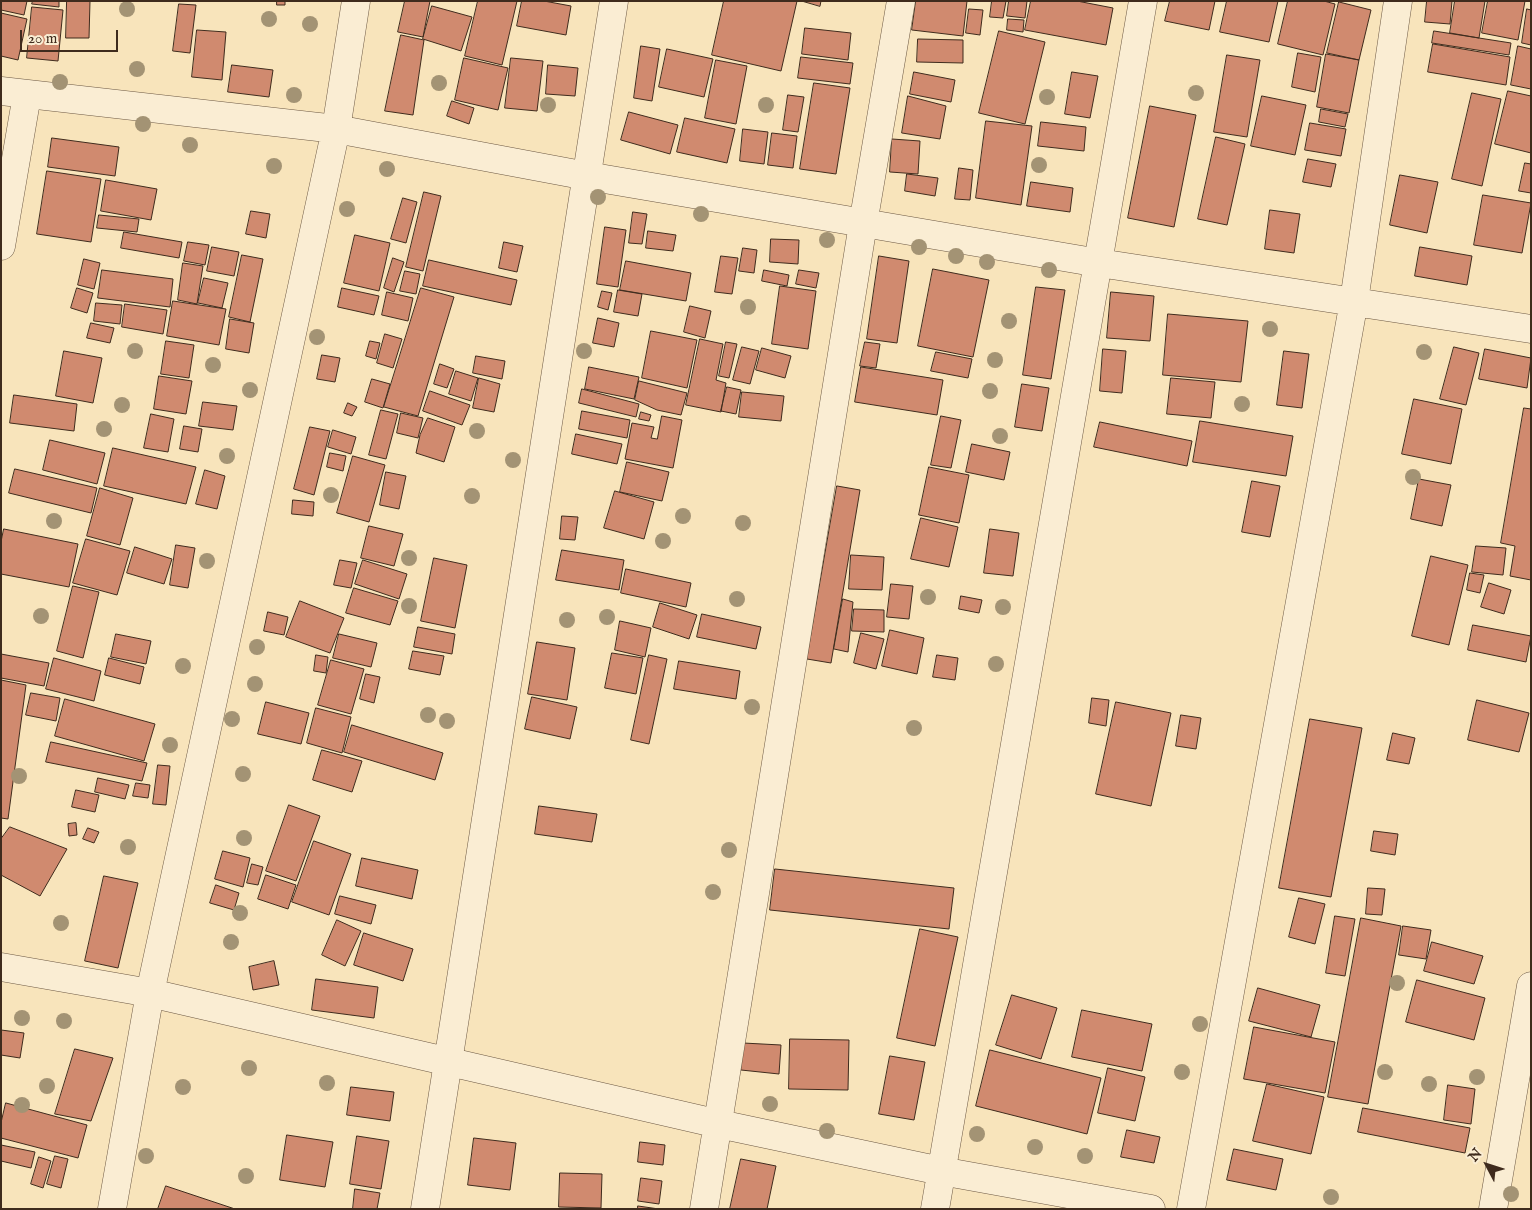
<!DOCTYPE html>
<html>
<head>
<meta charset="utf-8">
<style>
  body { margin:0 }
  #map { position:relative; width:1532px; height:1210px; overflow:hidden; background:#f8e4bb; font-family:"IM FELL English",serif }
  canvas { display:block }
  .frame { position:absolute; inset:0; border:2px solid #3f2b1d; pointer-events:none }
  .north { position:absolute; left:1462px; top:1140px; width:50px; height:50px; -webkit-text-stroke:4px #faedd3; paint-order:stroke; rotate:310deg; font-size:14px; font-weight:700; line-height:20px; text-align:center; color:#3f2b1d }
  .north::after { content:''; display:block; margin:auto; width:18px; height:22px; background:#3f2b1d; clip-path:polygon(50% 0,100% 100%,50% 72%,0 100%) }
  .scale { position:absolute; left:20px; top:30px; width:98px; height:22px; box-sizing:border-box; border:2px solid #3f2b1d; border-top:0; padding-left:6px; font-size:15px; line-height:18px; white-space:nowrap; color:#3f2b1d; -webkit-text-stroke:4px #faedd3; paint-order:stroke }
</style>
</head>
<body>
<div id="map">
<canvas width="1532" height="1210"></canvas>
<div class="frame"></div>
<div class="north">N</div>
<div class="scale">20 m</div>
</div>
<script>
const ctx = document.querySelector('canvas').getContext('2d');
ctx.lineJoin = 'round';
function fillPath(path, color) { ctx.fillStyle = color; ctx.fill(path, 'evenodd'); }
function stroke(path, color, width, dash) { ctx.strokeStyle = color; ctx.lineWidth = width; ctx.lineCap = dash ? 'butt' : 'round'; ctx.setLineDash(dash || []); ctx.stroke(path); }
const building = new Path2D(`
  M1,1H27L24,15L1,10Z
  M33,1H59V7L32,4Z
  M67,1H90L89,38H66Z
  M277,1H285V5H277Z
  M405,1H430L423,37L398,32Z
  M478,1H517L502,65L465,56Z
  M522,1H544L571,6L566,35L517,26Z
  M724,1H797L781,71L712,55Z
  M802,1H821L820,6Z
  M916,1H967L963,36L912,30Z
  M992,1H1006L1003,18L990,17Z
  M1009,1H1027L1025,18L1007,16Z
  M1031,1H1077L1113,8L1106,45L1025,30Z
  M1170,1H1215L1209,30L1165,21Z
  M1227,1H1278L1269,42L1220,32Z
  M1288,1H1324L1335,4L1323,55L1278,44Z
  M1427,1H1452L1450,24L1425,22Z
  M1455,1H1485L1479,38L1450,33Z
  M1488,1H1525L1518,40L1482,33Z
  M1339,2L1371,10L1359,60L1327,53Z
  M179,4L196,5L190,53L173,51Z
  M432,6L472,17L461,51L423,39Z
  M32,7L63,10L58,61L27,58Z
  M969,9L983,10L980,35L966,33Z
  M1527,9L1531,10V45L1522,43Z
  M1,13L27,19L18,60L1,56Z
  M1008,19L1024,20L1023,32L1007,30Z
  M805,28L851,33L848,60L802,54Z
  M197,30L226,32L222,80L192,77Z
  M999,31L1045,42L1025,124L979,113Z
  M1434,31L1511,43L1509,55L1432,43Z
  M401,35L424,40L413,115L385,111Z
  M918,39L963,40V63L917,62Z
  M1433,44L1510,57L1506,85L1428,72Z
  M641,46L660,49L652,101L634,98Z
  M1518,46L1531,49V89L1511,85Z
  M667,49L713,59L704,97L659,87Z
  M1298,53L1321,57L1315,92L1292,87Z
  M1326,54L1359,60L1349,113L1317,107Z
  M1227,55L1260,60L1247,137L1214,132Z
  M801,57L853,63L850,84L798,78Z
  M464,58L508,68L498,110L455,100Z
  M511,58L543,61L537,111L505,108Z
  M716,60L747,66L736,124L705,118Z
  M232,65L273,70L269,97L228,92Z
  M548,65L578,68L575,96L546,94Z
  M914,72L955,80L951,102L910,94Z
  M1072,72L1098,76L1090,118L1065,114Z
  M814,83L850,88L836,174L800,169Z
  M1508,91L1531,96V153L1495,144Z
  M1472,93L1501,99L1482,186L1452,179Z
  M788,95L804,97L798,132L783,130Z
  M908,96L946,106L940,139L902,133Z
  M1262,96L1306,105L1295,155L1251,146Z
  M452,101L474,108L469,124L447,116Z
  M1150,106L1196,115L1174,227L1128,218Z
  M1321,109L1348,114L1345,127L1319,122Z
  M629,112L678,125L670,154L621,140Z
  M685,118L735,129L727,163L677,152Z
  M986,121L1032,126L1021,205L976,198Z
  M1041,122L1086,127L1084,151L1038,146Z
  M1310,123L1346,129L1341,156L1305,150Z
  M743,129L768,132L764,164L740,161Z
  M772,133L797,136L793,168L768,165Z
  M1216,137L1245,144L1227,225L1198,219Z
  M52,138L119,147L115,176L48,167Z
  M892,139L920,141L918,174L890,172Z
  M1308,159L1336,164L1331,187L1303,182Z
  M1525,163L1531,164V193L1519,191Z
  M959,168L973,170L970,200L955,199Z
  M47,171L101,179L91,242L37,234Z
  M907,174L938,178L935,196L905,191Z
  M1400,175L1438,182L1427,233L1390,225Z
  M106,180L157,189L151,220L101,211Z
  M1031,182L1073,188L1070,212L1027,206Z
  M424,192L441,196L423,271L406,267Z
  M1483,195L1531,203L1522,253L1474,245Z
  M403,198L417,202L406,243L391,239Z
  M1270,210L1300,214L1294,253L1265,249Z
  M251,211L270,214L266,238L246,234Z
  M633,212L647,214L642,244L629,243Z
  M99,215L139,219L137,232L97,228Z
  M605,227L626,230L618,287L597,284Z
  M648,231L676,235L673,251L646,248Z
  M124,232L182,242L179,258L121,248Z
  M355,235L390,243L379,291L344,283Z
  M771,239L799,240L798,264L770,262Z
  M188,242L209,245L205,265L184,261Z
  M504,242L523,246L517,272L499,268Z
  M212,247L239,252L234,276L207,271Z
  M1420,247L1472,256L1467,285L1415,276Z
  M743,248L757,250L754,273L739,271Z
  M242,255L263,259L250,322L229,317Z
  M721,256L738,258L732,294L715,292Z
  M879,256L909,261L897,343L867,339Z
  M393,258L404,262L394,292L384,288Z
  M84,259L100,263L94,289L78,285Z
  M429,260L517,280L511,305L423,286Z
  M626,261L691,273L686,301L620,290Z
  M183,263L203,266L197,304L178,300Z
  M933,269L989,280L973,357L918,346Z
  M102,270L173,279L170,307L98,298Z
  M764,270L789,275L787,286L762,281Z
  M799,270L819,273L816,288L796,284Z
  M405,271L420,274L416,294L400,291Z
  M204,278L228,283L222,308L198,303Z
  M780,286L816,291L808,349L772,344Z
  M1036,287L1065,290L1051,379L1023,375Z
  M77,288L93,293L87,313L71,308Z
  M342,288L379,296L374,315L338,307Z
  M421,288L454,297L418,416L384,407Z
  M618,290L642,294L638,316L614,312Z
  M602,291L612,293L608,310L598,307Z
  M387,292L413,298L408,321L382,315Z
  M1111,292L1154,296L1150,341L1107,338Z
  M173,301L226,309L219,345L167,336Z
  M96,303L122,305L120,324L94,321Z
  M125,304L167,310L163,334L122,327Z
  M690,306L711,311L705,338L684,332Z
  M1168,314L1248,321L1241,382L1163,375Z
  M598,318L619,323L614,347L593,343Z
  M230,319L254,323L249,353L226,349Z
  M91,323L114,328L110,343L87,338Z
  M651,331L697,340L687,388L642,378Z
  M385,334L402,339L393,368L377,363Z
  M700,339L723,344L716,380L726,383L721,412L686,405Z
  M166,341L194,345L189,378L161,374Z
  M370,341L380,343L376,359L366,356Z
  M726,342L737,344L729,378L719,376Z
  M865,342L880,344L876,368L860,366Z
  M742,347L759,351L750,384L733,380Z
  M1454,347L1479,353L1466,405L1440,399Z
  M762,348L791,356L785,378L756,370Z
  M1103,349L1126,351L1122,393L1100,391Z
  M1485,349L1531,358L1527,388L1479,379Z
  M64,351L102,358L93,403L56,396Z
  M1284,351L1309,354L1302,408L1277,405Z
  M936,352L972,359L968,378L931,371Z
  M322,355L340,358L335,382L317,379Z
  M476,356L505,361L502,379L473,373Z
  M440,364L454,369L447,388L434,384Z
  M589,367L639,377L634,399L585,389Z
  M861,367L943,380L937,415L855,402Z
  M456,371L478,378L471,401L449,394Z
  M159,376L192,381L186,414L154,409Z
  M479,378L500,384L494,412L473,408Z
  M1171,378L1215,382L1211,418L1167,414Z
  M372,379L390,384L383,408L365,402Z
  M639,381L687,393L681,415L657,410L635,400Z
  M1022,384L1049,388L1042,431L1015,427Z
  M727,387L741,390L736,414L721,411Z
  M582,389L639,404L636,417L579,403Z
  M430,391L470,405L462,425L423,411Z
  M742,392L784,396L781,421L739,417Z
  M14,395L77,404L74,431L10,423Z
  M1414,399L1462,409L1451,464L1402,454Z
  M203,402L237,406L233,430L199,426Z
  M348,403L357,407L352,416L344,413Z
  M1524,408L1531,409V580L1510,576L1515,546L1501,543Z
  M381,410L398,414L386,459L369,455Z
  M582,411L630,420L627,438L579,429Z
  M641,412L651,415L649,421L639,419Z
  M401,413L423,418L418,438L397,433Z
  M151,414L174,419L168,452L144,448Z
  M662,416L682,420L673,468L625,459L632,423L654,427L651,438L657,439Z
  M941,416L961,420L951,468L931,465Z
  M428,418L455,427L444,462L416,453L420,435Z
  M1200,421L1293,436L1286,476L1193,462Z
  M1100,422L1192,441L1187,466L1094,447Z
  M184,426L202,429L198,452L180,449Z
  M310,427L330,431L314,495L294,489Z
  M333,430L356,437L351,454L328,447Z
  M576,434L622,444L617,464L572,454Z
  M50,440L105,453L97,484L43,470Z
  M972,444L1010,452L1004,480L966,472Z
  M113,448L196,467L186,504L104,486Z
  M330,453L346,456L343,471L327,467Z
  M353,456L385,465L369,522L337,513Z
  M627,462L669,472L662,501L620,492Z
  M929,467L969,475L959,523L919,515Z
  M15,469L97,488L91,513L9,493Z
  M205,470L225,476L217,509L196,504Z
  M386,472L406,476L399,509L380,505Z
  M1419,479L1451,485L1442,526L1411,519Z
  M1252,481L1280,486L1270,537L1242,532Z
  M837,486L860,490L831,663L807,659Z
  M100,488L133,498L120,545L87,536Z
  M615,491L654,502L644,539L604,528Z
  M293,500L314,502L313,516L292,514Z
  M562,516L578,517L575,540L560,539Z
  M921,518L958,527L949,567L911,559Z
  M369,526L403,534L394,566L361,558Z
  M4,529L78,544L69,587L1,574V542Z
  M990,529L1019,533L1013,576L984,573Z
  M86,539L130,551L117,595L73,583Z
  M176,545L195,548L188,588L170,585Z
  M1476,546L1506,548L1503,575L1472,572Z
  M135,547L172,559L164,584L127,573Z
  M562,550L624,560L619,590L556,580Z
  M851,555L884,557L882,590L849,589Z
  M1431,556L1468,565L1449,645L1412,636Z
  M434,558L467,565L455,628L421,621Z
  M340,560L357,563L351,588L334,585Z
  M363,560L407,574L399,599L355,584Z
  M626,569L691,583L686,607L621,593Z
  M1470,573L1484,575L1480,593L1467,590Z
  M1489,583L1511,590L1504,614L1481,607Z
  M891,584L913,586L909,619L887,617Z
  M73,586L99,592L83,658L57,651Z
  M354,588L398,601L390,625L346,613Z
  M961,596L982,600L979,613L959,609Z
  M843,599L853,602L848,652L834,649Z
  M300,601L344,618L330,653L286,637Z
  M660,603L697,615L689,639L653,627Z
  M854,609L884,610V632L852,631Z
  M268,612L288,617L284,635L264,631Z
  M702,614L761,627L756,649L697,637Z
  M620,621L651,628L645,657L615,650Z
  M1473,625L1531,636L1526,662L1468,650Z
  M418,627L455,634L452,654L414,647Z
  M890,630L924,638L917,674L882,666Z
  M861,633L884,639L876,669L854,663Z
  M116,634L151,641L146,664L111,657Z
  M339,634L377,643L371,667L333,658Z
  M537,642L575,648L567,700L528,694Z
  M413,651L444,656L440,675L409,669Z
  M612,653L643,658L636,694L605,688Z
  M1,654L49,663L44,686L1,678Z
  M316,655L328,657L326,673L314,671Z
  M649,655L667,659L649,744L631,740Z
  M937,655L958,658L955,680L933,677Z
  M54,658L101,671L94,701L46,689Z
  M109,658L144,667L140,684L105,675Z
  M331,660L364,669L351,714L318,705Z
  M679,661L740,671L736,699L674,689Z
  M366,674L380,677L374,703L360,699Z
  M1,680L26,685L8,819L1,818Z
  M31,693L60,698L56,721L26,715Z
  M532,697L577,707L570,739L525,729Z
  M1092,698L1109,700L1106,726L1089,723Z
  M65,699L155,724L144,761L55,736Z
  M1477,700L1529,713L1519,752L1468,740Z
  M266,702L309,713L301,744L258,734Z
  M1116,702L1171,713L1151,806L1096,794Z
  M316,708L351,717L342,753L307,743Z
  M1181,715L1201,718L1196,749L1176,746Z
  M1310,719L1362,728L1331,897L1279,888Z
  M352,725L443,753L435,780L344,752Z
  M1393,733L1415,738L1409,764L1387,760Z
  M51,742L147,763L142,781L46,762Z
  M322,750L362,761L352,792L313,780Z
  M158,765L170,766L166,805L153,804Z
  M98,778L129,785L125,799L95,792Z
  M136,783L150,785L148,798L133,796Z
  M76,790L99,795L95,812L72,807Z
  M289,805L320,816L296,881L266,871Z
  M539,806L597,814L592,842L535,834Z
  M76,823L77,835L69,836L68,824Z
  M10,827L67,849L40,896L1,875V839Z
  M88,828L99,832L94,843L83,839Z
  M1374,831L1398,834L1395,855L1371,851Z
  M314,841L351,854L329,915L292,902Z
  M223,851L250,858L243,887L215,879Z
  M362,858L418,870L412,899L356,886Z
  M252,864L263,867L258,885L247,883Z
  M775,869L954,888L949,929L770,910Z
  M266,875L296,885L288,909L258,899Z
  M104,876L138,883L118,968L85,961Z
  M216,885L239,893L234,910L210,903Z
  M1368,888L1385,889L1382,915L1366,914Z
  M340,896L376,905L371,924L335,914Z
  M1299,898L1325,904L1315,944L1289,937Z
  M1335,916L1355,919L1345,976L1326,973Z
  M1361,918L1401,926L1368,1104L1328,1097Z
  M337,920L361,931L345,966L322,955Z
  M1403,926L1431,930L1426,959L1399,955Z
  M920,929L958,937L935,1046L897,1038Z
  M364,933L413,949L403,981L354,965Z
  M1432,942L1483,956L1474,984L1424,971Z
  M274,961L279,985L253,990L249,967Z
  M316,979L378,987L374,1018L312,1010Z
  M1417,980L1485,998L1474,1040L1406,1022Z
  M1258,988L1320,1005L1311,1037L1249,1021Z
  M1012,995L1057,1008L1041,1059L996,1045Z
  M1082,1010L1152,1024L1142,1071L1072,1057Z
  M1254,1027L1335,1042L1325,1093L1244,1079Z
  M1,1030L24,1033L20,1058L1,1055Z
  M790,1039L849,1040L848,1090L789,1089Z
  M743,1043L781,1045L779,1074L741,1070Z
  M75,1049L113,1058L91,1121L55,1114Z
  M990,1050L1101,1078L1087,1134L976,1106Z
  M890,1056L925,1062L914,1120L879,1114Z
  M1108,1068L1145,1077L1135,1121L1098,1113Z
  M1267,1084L1324,1097L1311,1154L1253,1141Z
  M1448,1085L1475,1089L1471,1124L1444,1120Z
  M351,1087L394,1092L390,1121L347,1115Z
  M6,1103L87,1125L78,1158L1,1138V1123Z
  M1363,1108L1470,1128L1465,1153L1358,1132Z
  M1127,1130L1160,1137L1154,1163L1121,1157Z
  M287,1135L333,1142L325,1187L280,1180Z
  M357,1136L389,1141L381,1189L350,1184Z
  M474,1138L516,1143L510,1190L468,1185Z
  M640,1142L665,1145L663,1165L638,1162Z
  M1,1145L35,1152L31,1168L1,1161Z
  M1234,1149L1283,1159L1276,1190L1227,1180Z
  M55,1156L68,1159L61,1188L47,1184Z
  M39,1157L51,1161L43,1188L31,1184Z
  M741,1159L776,1166L767,1209H730Z
  M560,1173L602,1174L601,1208L559,1207Z
  M641,1178L662,1181L659,1204L638,1201Z
  M166,1186L235,1209H158Z
  M355,1189L380,1193L377,1209H353Z
  M638,1206L659,1209H638Z`);
fillPath(building, '#d08a6f');
stroke(building, '#3f2b1d', 1);
const street = new Path2D(`
  M1,91L336,129L587,176L1099,263L1531,329
  M1,246L27,95
  M1,967L150,993L719,1124L941,1171L1151,1209
  M112,1209L150,993L336,129L356,1
  M425,1209L614,1
  M704,1209L863,224L901,1
  M935,1209L1143,1
  M1191,1209L1354,301L1398,1
  M1493,1209L1531,986`);
stroke(street, '#6d5944', 29);
stroke(street, '#faedd3', 28);
ctx.fillStyle = '#a39374';
for (const [x, y] of [
  [127,9],
  [269,19],
  [310,24],
  [137,69],
  [60,82],
  [439,83],
  [1196,93],
  [294,95],
  [1047,97],
  [548,105],
  [766,105],
  [143,124],
  [190,145],
  [1039,165],
  [274,166],
  [387,169],
  [598,197],
  [347,209],
  [701,214],
  [827,240],
  [919,247],
  [956,256],
  [987,262],
  [1049,270],
  [748,307],
  [1009,321],
  [1270,329],
  [317,337],
  [135,351],
  [584,351],
  [1424,352],
  [995,360],
  [213,365],
  [250,390],
  [990,391],
  [1242,404],
  [122,405],
  [104,429],
  [477,431],
  [1000,436],
  [227,456],
  [513,460],
  [1413,477],
  [331,495],
  [472,496],
  [683,516],
  [54,521],
  [743,523],
  [663,541],
  [409,558],
  [207,561],
  [928,597],
  [737,599],
  [409,606],
  [1003,607],
  [41,616],
  [607,617],
  [567,620],
  [257,647],
  [996,664],
  [183,666],
  [255,684],
  [752,707],
  [428,715],
  [232,719],
  [447,721],
  [914,728],
  [170,745],
  [243,774],
  [19,776],
  [244,838],
  [128,847],
  [729,850],
  [713,892],
  [240,913],
  [61,923],
  [231,942],
  [1397,983],
  [22,1018],
  [64,1021],
  [1200,1024],
  [249,1068],
  [1182,1072],
  [1385,1072],
  [1477,1077],
  [327,1083],
  [1429,1084],
  [47,1086],
  [183,1087],
  [770,1104],
  [22,1105],
  [827,1131],
  [977,1134],
  [1035,1147],
  [146,1156],
  [1085,1156],
  [246,1176],
  [1511,1194],
  [1331,1197]
]) { ctx.beginPath(); ctx.arc(x, y, 8, 0, 2 * Math.PI); ctx.fill(); }
</script>
</body>
</html>
